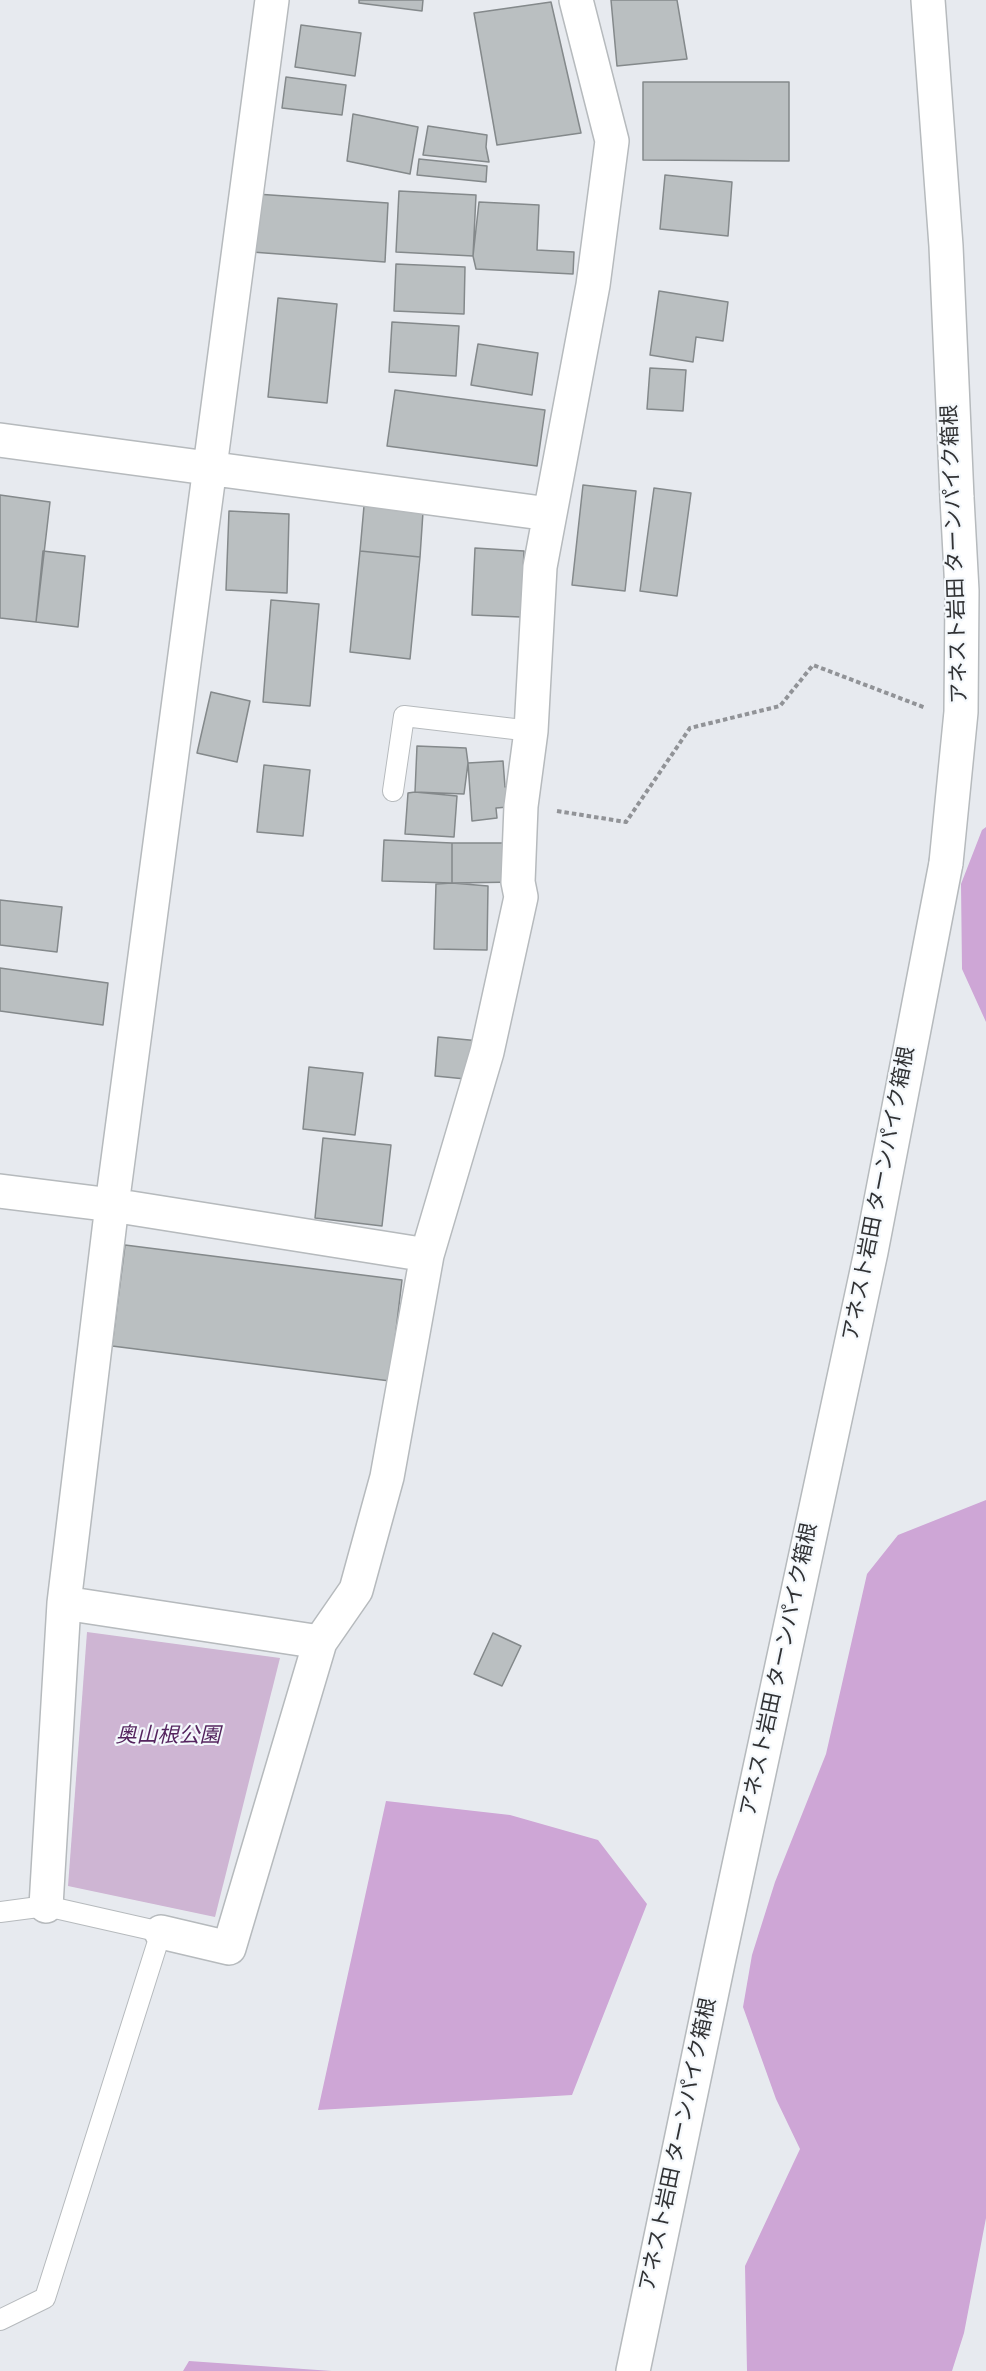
<!DOCTYPE html>
<html>
<head>
<meta charset="utf-8">
<style>
  body { margin:0 }
  canvas { display:block; background:#e7eaef }
</style>
</head>
<body>
<canvas width="986" height="2371"></canvas>
<script>
const ctx = document.querySelector('canvas').getContext('2d');
ctx.lineJoin = 'round';
function fillPath(path, color) { ctx.fillStyle = color; ctx.fill(path, 'evenodd'); }
function stroke(path, color, width, dash) { ctx.strokeStyle = color; ctx.lineWidth = width; ctx.lineCap = dash ? 'butt' : 'round'; ctx.setLineDash(dash || []); ctx.stroke(path); }
function drawText(font, color, halo, rows, align = 'center') {
  ctx.font = font + ' Spectral,"Noto Sans JP",serif'; ctx.lineWidth = 4.5; ctx.setLineDash([]); ctx.textBaseline = 'middle'; ctx.strokeStyle = halo; ctx.fillStyle = color; for (const [text, x, y, turn = 0] of rows) {
    ctx.save(); ctx.translate(x, y); ctx.rotate((+turn || 0) * Math.PI / 180); ctx.textAlign = isNaN(turn) ? turn : align; if (halo) ctx.strokeText(text, 0, 0); ctx.fillText(text, 0, 0); ctx.restore();
  }
}
fillPath(new Path2D(`
  M87,1632L280,1658L215,1917L68,1886Z`), '#ceb5d3');
fillPath(new Path2D(`
  M986,827V1022L962,969L961,884L982,830Z
  M986,1500V2218L964,2333L952,2371H747L745,2266L800,2149L776,2099L743,2007L752,1955L775,1882L826,1754L867,1574L898,1535Z
  M386,1801L510,1815L598,1840L647,1904L572,2095L318,2110Z
  M189,2361L332,2371H183Z`), '#cea6d6');
const building = new Path2D(`
  M359,0H423L422,11L359,3Z
  M611,0H677L687,59L617,66Z
  M551,2L581,133L497,145L474,13Z
  M301,25L361,33L355,76L295,67Z
  M286,77L346,85L342,115L282,108Z
  M643,82H789V161L643,160Z
  M353,114L418,127L410,174L347,161Z
  M428,126L487,135L486,147L489,162L423,155Z
  M419,159L487,166L486,182L417,175Z
  M665,175L732,182L728,236L660,229Z
  M399,191L476,195L473,256L396,252Z
  M256,194L388,203L385,262L252,252Z
  M479,202L539,205L537,250L574,252L573,274L476,269L473,256Z
  M396,264L465,267L464,314L394,311Z
  M659,291L728,302L723,341L696,337L693,362L650,355Z
  M278,298L337,304L327,403L268,397Z
  M392,322L459,326L456,376L389,372Z
  M478,344L538,353L532,395L471,385Z
  M650,368L686,370L683,411L647,409Z
  M395,390L545,410L537,466L387,446Z
  M583,485L636,491L625,591L572,585Z
  M654,488L691,493L677,596L640,591Z
  M0,495L50,502L36,622L0,618Z
  M364,506L423,512L420,557L360,551Z
  M229,511L289,514L287,593L226,590Z
  M475,548L524,551L521,617L472,615Z
  M43,551L85,556L78,627L36,622Z
  M360,551L420,557L410,659L350,652Z
  M271,600L319,604L310,706L263,702Z
  M211,692L250,701L237,762L197,753Z
  M417,746L466,748L468,763L464,794L415,792Z
  M503,761L505,787H519L521,806L496,808L497,818L472,821L468,763Z
  M264,765L310,770L303,836L257,832Z
  M415,792L457,796L454,837L405,834L408,793Z
  M384,840L452,843V883L382,881Z
  M452,843H508L518,882L452,883Z
  M452,883L488,886L487,950L434,949L436,884Z
  M0,900L62,907L57,952L0,945Z
  M0,968L108,983L103,1025L0,1011Z
  M438,1037L480,1041L476,1080L435,1076Z
  M309,1067L363,1073L355,1135L303,1129Z
  M323,1138L391,1145L382,1226L315,1218Z
  M125,1245L402,1280L390,1381L112,1346Z
  M493,1633L521,1646L502,1686L474,1674Z`);
fillPath(building, '#babfc1');
stroke(building, '#84898b', 1.5);
const lane = new Path2D(`
  M393,791L404,716L531,731
  M0,1912L46,1906L161,1932L45,2298L0,2320`);
const street = new Path2D(`
  M0,440L549,514
  M0,1191L112,1205L427,1255
  M64,1603L320,1642
  M46,1906L64,1603L112,1205L272,0
  M161,1932L229,1948L320,1642L356,1590L387,1477L427,1255L487,1052L521,897L518,882L521,806L531,731L540,567L593,285L612,141L576,0`);
const secondary = new Path2D(`
  M928,0L946,246L957,498
  M633,2371L718,1963L871,1252L946,863`);
stroke(lane, '#b6babd', 22);
stroke(street, '#b6babd', 36);
stroke(secondary, '#b6babd', 36);
stroke(new Path2D(`
  M557,811L626,822L690,728L780,706L813,665L926,708`), '#919397', 4, [4.5, 3]);
stroke(lane, '#fff', 20);
stroke(street, '#fff', 33);
stroke(secondary, '#fff', 33);
const secondaryBridge = new Path2D(`
  M946,863L961,712L962,591L957,498`);
stroke(secondaryBridge, '#b6babd', 36, []);
stroke(secondaryBridge, '#fff', 33);
drawText('21px', '#313234', '#f4f8fc', [
  ["アネスト岩田 ターンパイク箱根",957,554,-92],
  ["アネスト岩田 ターンパイク箱根",881,1194,-79],
  ["アネスト岩田 ターンパイク箱根",781,1670,-78],
  ["アネスト岩田 ターンパイク箱根",680,2145,-78]
]);
drawText('italic 21px', '#54245e', '#f4f8fc', [
  ["奥山根公園",168,1738]
]);
</script>
</body>
</html>
